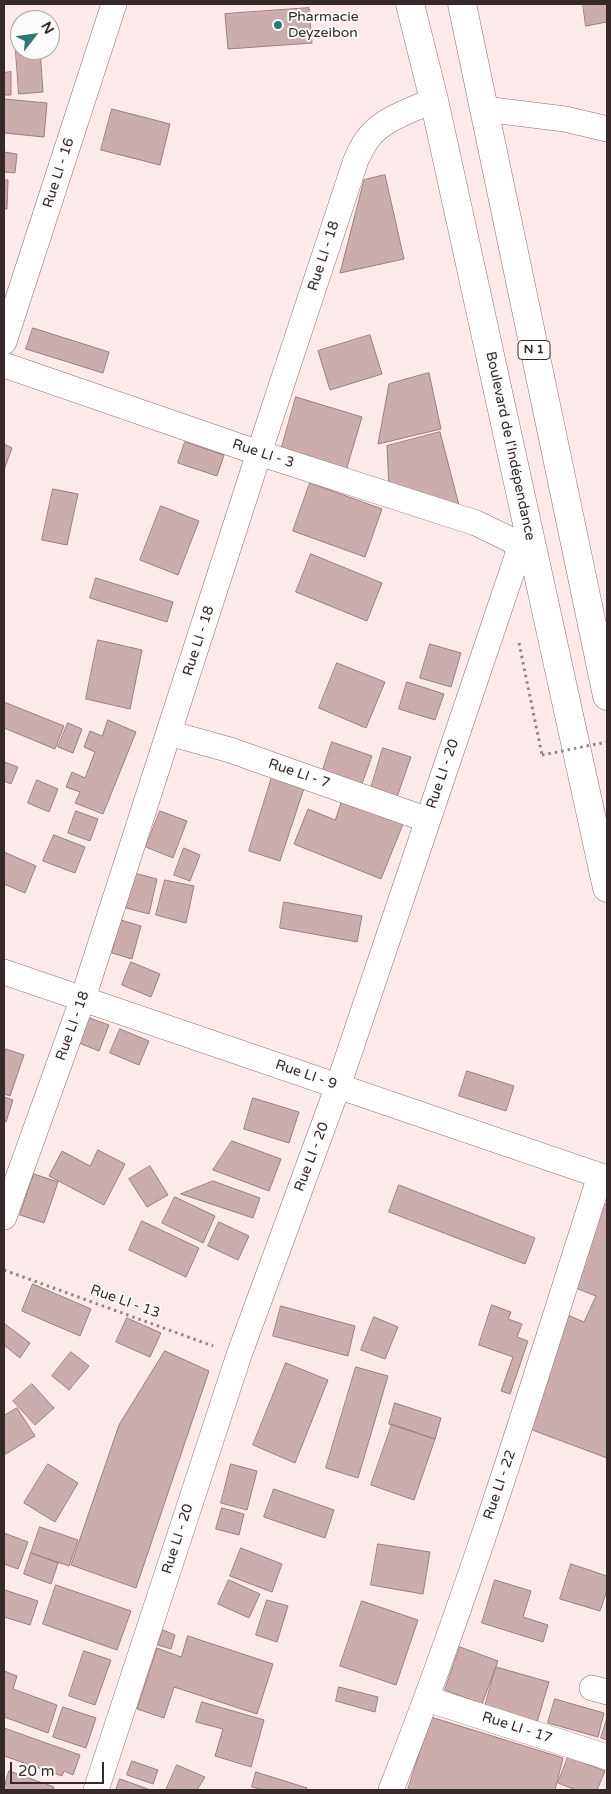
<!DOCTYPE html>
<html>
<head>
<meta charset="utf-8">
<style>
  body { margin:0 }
  #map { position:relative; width:611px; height:1794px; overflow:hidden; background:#fce9e9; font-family:"Varela Round",sans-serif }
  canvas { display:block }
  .frame { position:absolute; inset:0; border:5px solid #352929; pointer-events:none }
  .north { position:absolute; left:10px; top:10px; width:50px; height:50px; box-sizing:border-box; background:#fbfbfb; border:1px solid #aca7a7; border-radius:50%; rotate:60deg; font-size:14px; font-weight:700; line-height:20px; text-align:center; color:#352929 }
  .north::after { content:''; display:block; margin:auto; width:18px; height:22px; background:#317872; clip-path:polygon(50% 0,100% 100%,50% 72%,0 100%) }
  .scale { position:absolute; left:10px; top:1762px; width:94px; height:22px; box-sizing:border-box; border:2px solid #352929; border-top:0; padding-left:6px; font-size:15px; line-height:18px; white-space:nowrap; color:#352929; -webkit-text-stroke:4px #fbfbfb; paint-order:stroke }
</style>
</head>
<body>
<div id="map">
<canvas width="611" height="1794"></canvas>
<div class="frame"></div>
<div class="north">N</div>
<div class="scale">20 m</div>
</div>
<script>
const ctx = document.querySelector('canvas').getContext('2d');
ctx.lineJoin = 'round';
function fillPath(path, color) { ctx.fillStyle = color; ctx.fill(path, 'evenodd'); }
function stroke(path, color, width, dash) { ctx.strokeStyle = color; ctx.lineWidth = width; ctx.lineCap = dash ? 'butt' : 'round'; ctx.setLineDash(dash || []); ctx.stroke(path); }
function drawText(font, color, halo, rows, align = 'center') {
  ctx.font = font + ' "Varela Round",sans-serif'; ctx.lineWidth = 4; ctx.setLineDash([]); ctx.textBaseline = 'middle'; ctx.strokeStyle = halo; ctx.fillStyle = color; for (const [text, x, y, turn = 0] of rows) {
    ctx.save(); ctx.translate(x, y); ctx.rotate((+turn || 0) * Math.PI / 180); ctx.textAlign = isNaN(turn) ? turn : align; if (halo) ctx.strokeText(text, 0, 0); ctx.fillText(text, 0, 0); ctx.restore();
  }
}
const building = new Path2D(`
  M583,4H607V22L586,26Z
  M309,8L312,43L228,49L225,14Z
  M14,25H20V50H40L43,92L19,94Z
  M11,72V95H4V73Z
  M4,99L47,103L44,137L4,133Z
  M112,109L170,124L160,165L101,150Z
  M4,152L17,154L15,173L4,172Z
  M385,175L404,259L340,273L364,180Z
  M4,180H8L7,209H4Z
  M33,328L109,352L103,373L26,349Z
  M370,335L382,374L330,390L318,351Z
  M429,373L441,429L378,444L389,384Z
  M296,397L362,417L345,474L280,454Z
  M440,432L461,513L389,487L387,446Z
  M185,442L224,455L217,476L178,463Z
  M4,444L12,448L4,470Z
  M310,483L382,509L365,557L293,531Z
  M53,489L78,494L67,545L42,540Z
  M161,506L199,521L178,575L140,560Z
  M311,554L382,583L367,621L296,592Z
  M96,578L173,602L167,622L90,598Z
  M98,640L142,650L130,709L86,699Z
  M430,644L461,653L451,687L420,678Z
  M337,663L385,682L366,728L319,708Z
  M407,682L444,694L435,720L399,709Z
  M4,702L64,726L55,749L4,728Z
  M108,720L136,732L103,814L75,803L80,792L66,787L72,772L85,778L95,752L84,747L90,731L102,736Z
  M68,723L82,729L73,753L58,747Z
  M332,742L372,756L360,789L321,776Z
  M383,748L411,757L397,797L371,788Z
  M4,762L18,767L11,784L4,781Z
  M272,777L304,788L280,861L249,851Z
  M37,780L58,789L49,812L28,803Z
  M344,795L405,819L381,879L294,844L308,809L335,820Z
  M76,811L98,819L90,841L68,833Z
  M160,811L187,821L173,858L146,847Z
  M54,835L85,847L75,873L43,861Z
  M184,848L200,855L190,881L174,875Z
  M4,852L36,866L25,893L4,884Z
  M134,873L157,879L149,914L126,908Z
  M165,880L194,886L186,923L156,915Z
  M284,902L362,916L357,942L280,928Z
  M121,920L141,926L132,959L112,953Z
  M131,962L160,974L151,997L122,985Z
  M84,1016L109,1025L99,1051L74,1041Z
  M120,1029L149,1041L139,1065L110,1053Z
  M6,1049L24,1055L10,1096L4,1094V1055Z
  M467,1071L514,1086L506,1111L459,1096Z
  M4,1097L13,1100L6,1122L4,1121Z
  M253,1098L299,1112L289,1143L244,1129Z
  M232,1141L281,1159L269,1191L213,1170Z
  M98,1150L125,1164L104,1205L49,1176L62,1151L90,1166Z
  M150,1166L168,1195L147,1207L129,1179Z
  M34,1174L58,1182L44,1223L20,1215Z
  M213,1181L260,1198L253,1218L181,1194Z
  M399,1185L535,1238L525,1264L389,1212Z
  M175,1197L215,1216L203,1243L162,1223Z
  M603,1203L607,1205V1458L527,1428L563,1313L584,1322L596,1296L573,1287Z
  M142,1221L199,1248L186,1277L129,1250Z
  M219,1222L249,1236L238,1260L208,1246Z
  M33,1284L91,1309L80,1336L22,1311Z
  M492,1305L511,1312L508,1319L522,1324L517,1337L528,1341L510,1394L501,1391L513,1357L479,1345Z
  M281,1306L355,1326L348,1356L273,1336Z
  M374,1317L398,1327L385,1359L361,1350Z
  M127,1318L161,1333L150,1357L116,1342Z
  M5,1324L30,1343L20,1358L4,1345V1326Z
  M165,1351L209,1371L136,1588L71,1565L119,1425Z
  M71,1352L89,1366L69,1390L52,1376Z
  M286,1363L328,1380L295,1463L253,1445Z
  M356,1367L388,1376L358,1478L326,1468Z
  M32,1384L54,1408L35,1425L13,1401Z
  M395,1403L441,1418L435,1439L389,1424Z
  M17,1408L35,1436L4,1455V1416Z
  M392,1424L435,1439L414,1500L371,1485Z
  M48,1464L78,1483L55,1522L24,1503Z
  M231,1464L257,1471L247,1510L221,1503Z
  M274,1489L334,1510L325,1538L264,1517Z
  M222,1508L244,1514L239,1535L216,1529Z
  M40,1527L78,1540L69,1566L31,1553Z
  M4,1533L28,1542L18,1569L4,1564Z
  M378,1544L430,1552L423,1594L371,1585Z
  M241,1548L282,1564L272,1592L230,1576Z
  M31,1553L58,1563L51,1584L24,1574Z
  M571,1564L607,1576V1590L600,1611L560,1599Z
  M229,1580L260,1594L249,1618L218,1604Z
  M495,1580L531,1591L523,1617L548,1625L543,1642L482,1623Z
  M56,1585L131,1611L117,1650L43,1624Z
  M5,1590L38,1601L30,1625L4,1617Z
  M267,1600L288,1606L277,1642L256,1635Z
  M362,1601L418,1620L396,1685L340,1666Z
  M163,1630L175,1635L171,1649L158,1645Z
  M188,1636L273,1664L257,1714L174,1687L164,1718L137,1709L157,1648L181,1657Z
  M460,1647L498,1661L482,1704L445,1690Z
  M84,1651L111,1660L95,1705L69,1696Z
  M496,1667L549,1682L537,1722L485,1706Z
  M4,1671L17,1676L13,1689L57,1705L48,1733L4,1717Z
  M339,1687L378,1697L375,1712L336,1701Z
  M555,1699L604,1713L598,1737L548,1723Z
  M202,1702L264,1720L251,1767L215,1756L223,1729L196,1722Z
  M63,1707L96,1718L86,1748L53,1737Z
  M431,1717L563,1758L555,1790H408Z
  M607,1718V1740L601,1738Z
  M4,1728L80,1755L73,1775L64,1771L62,1776L4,1756Z
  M568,1757L605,1771L597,1790H576L558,1783Z
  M132,1761L158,1770L153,1784L127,1775Z
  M177,1765L205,1777L197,1790H166Z
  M9,1771L54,1787L53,1790H4Z
  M256,1772L307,1788L306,1790H263L252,1787Z
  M120,1779L148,1789V1790H116Z`);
fillPath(building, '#cbadad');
stroke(building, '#9c7f80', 1);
const street = new Path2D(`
  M484,109L565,119L607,129
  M4,342L114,4
  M4,365L259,453L476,523L511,540L530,560
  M169,733L230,750L428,820
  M4,972L607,1178
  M4,1217L83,998L259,453L356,160C359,154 362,147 366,141C381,119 410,111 434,100
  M592,1688L607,1692
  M427,1699L607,1757
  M96,1790L239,1355L338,1086L520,548
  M391,1790C471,1589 534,1382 600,1176`);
const primary = new Path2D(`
  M410,4L434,100L607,888
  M462,4L607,696`);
stroke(street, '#8e7172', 26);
stroke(primary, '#8e7172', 29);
stroke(new Path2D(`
  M519,643L542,755
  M4,1270L213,1346`), '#948484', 3, [2.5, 4]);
stroke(street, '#fff', 25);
stroke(primary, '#fff', 28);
stroke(new Path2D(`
  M542,755L607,742`), '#948484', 3, [2.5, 4]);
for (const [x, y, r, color] of [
  [278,25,5,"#317872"]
]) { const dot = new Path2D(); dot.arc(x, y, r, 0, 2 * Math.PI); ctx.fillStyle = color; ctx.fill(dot); stroke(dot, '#fbfbfb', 2); }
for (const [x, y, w] of [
  [534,350,32]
]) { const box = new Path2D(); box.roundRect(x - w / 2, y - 9.5, w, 19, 4); ctx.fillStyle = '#fbfbfb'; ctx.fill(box); stroke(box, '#352929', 1); }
drawText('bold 12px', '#352929', null, [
  ["N 1",534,350]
]);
drawText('14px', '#352929', '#fbfbfb', [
  ["Pharmacie",288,17],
  ["Deyzeibon",288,33]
], 'left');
drawText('14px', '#352929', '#fbfbfb', [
  ["Rue LI - 16",59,173,-72],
  ["Rue LI - 18",324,256,-72],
  ["Boulevard de l'Indépendance",510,446,78],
  ["Rue LI - 3",263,454,18],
  ["Rue LI - 18",199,641,-72],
  ["Rue LI - 7",299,774,19],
  ["Rue LI - 20",443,774,-71],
  ["Rue LI - 18",73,1026,-70],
  ["Rue LI - 9",306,1075,19],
  ["Rue LI - 20",312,1157,-69],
  ["Rue LI - 13",125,1302,20],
  ["Rue LI - 22",500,1485,-71],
  ["Rue LI - 20",178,1539,-72],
  ["Rue LI - 17",517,1728,18]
]);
</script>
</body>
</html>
